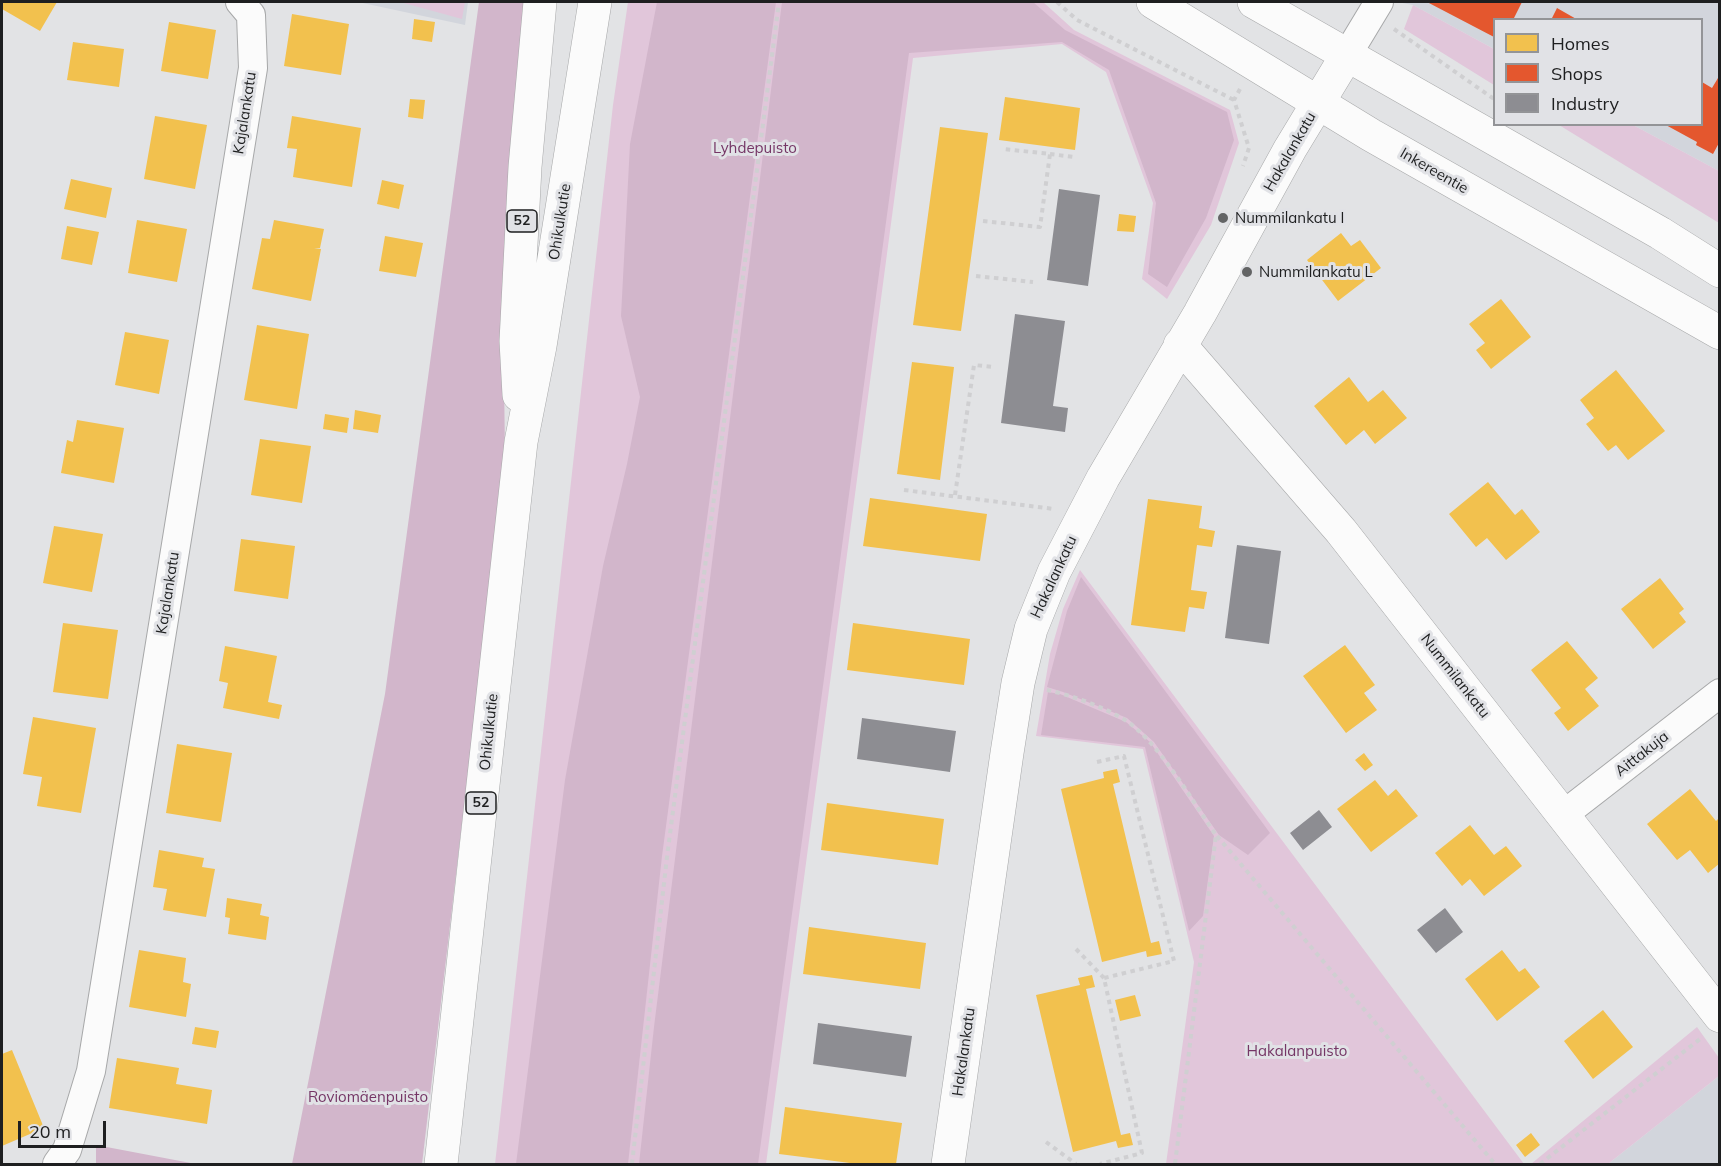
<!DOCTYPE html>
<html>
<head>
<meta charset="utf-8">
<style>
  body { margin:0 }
  #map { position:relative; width:1721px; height:1166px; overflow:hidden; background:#e2e3e5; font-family:Mulish,sans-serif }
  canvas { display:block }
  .frame { position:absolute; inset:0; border:3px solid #1e1f20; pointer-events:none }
  .legend { position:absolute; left:1493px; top:18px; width:210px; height:108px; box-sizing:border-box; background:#e1e2e6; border:2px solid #939497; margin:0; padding:8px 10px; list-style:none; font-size:18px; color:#1e1f20 }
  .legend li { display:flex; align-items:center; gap:12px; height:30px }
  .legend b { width:30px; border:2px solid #939497 }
  .scale { position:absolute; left:18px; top:1121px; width:88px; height:27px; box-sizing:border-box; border:3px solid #1e1f20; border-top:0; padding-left:8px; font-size:18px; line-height:21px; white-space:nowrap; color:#1e1f20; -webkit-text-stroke:4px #e1e2e6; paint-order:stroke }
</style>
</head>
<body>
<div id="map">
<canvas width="1721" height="1166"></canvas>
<div class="frame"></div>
<ul class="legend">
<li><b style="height:16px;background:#f2c14e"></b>Homes</li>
<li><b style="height:16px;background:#e4572e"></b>Shops</li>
<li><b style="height:16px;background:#8d8d92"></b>Industry</li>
</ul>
<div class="scale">20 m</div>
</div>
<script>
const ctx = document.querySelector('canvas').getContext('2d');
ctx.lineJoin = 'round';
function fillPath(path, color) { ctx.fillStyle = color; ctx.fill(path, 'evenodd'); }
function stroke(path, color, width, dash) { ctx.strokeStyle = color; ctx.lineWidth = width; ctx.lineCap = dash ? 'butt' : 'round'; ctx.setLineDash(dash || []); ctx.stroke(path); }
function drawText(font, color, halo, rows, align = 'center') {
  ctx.font = font + ' Mulish,sans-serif'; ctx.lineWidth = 6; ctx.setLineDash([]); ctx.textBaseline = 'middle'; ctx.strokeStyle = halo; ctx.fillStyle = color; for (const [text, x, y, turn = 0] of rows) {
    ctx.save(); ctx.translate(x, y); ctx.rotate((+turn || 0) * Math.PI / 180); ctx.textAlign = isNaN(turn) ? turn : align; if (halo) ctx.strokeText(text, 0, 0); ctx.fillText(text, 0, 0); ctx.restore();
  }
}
fillPath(new Path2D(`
  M358,2H468L465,25Z
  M1397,2H1719V171L1633,125L1702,124V20H1494V49L1413,5Z
  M1719,1076V1164H1608Z`), '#d2d5dc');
fillPath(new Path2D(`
  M400,2H465L462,19Z
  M628,2H1043L1074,30L1230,110L1239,143L1211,225L1167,299L1142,279L1153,203L1106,72L1062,44L913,58L766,1164H495L613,105Z
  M1413,5L1494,49V85L1404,29Z
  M1559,125H1633L1719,171V223Z
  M1080,570L1524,1164H1166L1194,962L1143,749L1036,736L1050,654L1063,609Z
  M1697,1027L1719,1058V1076L1608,1164H1531Z`), '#e1c6da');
fillPath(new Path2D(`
  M479,2H528L503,299L505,456L422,1164H292L385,694Z
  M657,2H776L662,856L628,1164H516L565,780L603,566L627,464L640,397L621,316L630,144Z
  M782,2H1033L1065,30L1227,112L1234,140L1206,218L1167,287L1148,274L1156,203L1109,70L1062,42L909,53L758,1164H639L654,1027Z
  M1081,577L1270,833L1248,855L1219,835L1154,742L1127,718L1063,692L1047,687L1067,611Z
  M1048,692L1060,694L1126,722L1150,742L1214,836L1203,916L1189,931L1145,747L1041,735Z
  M96,1145L196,1164H96Z`), '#d2b6cb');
fillPath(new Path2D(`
  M2,2H57L40,31L2,9Z
  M292,14L349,24L341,75L284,66Z
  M414,19L435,22L432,42L412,39Z
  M169,22L216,30L208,79L161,71Z
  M73,42L124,49L119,87L67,80Z
  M1005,97L1080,108L1075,150L999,140Z
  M410,99L425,100L423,119L408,117Z
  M155,116L207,125L195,189L144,179Z
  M292,116L361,128L352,187L293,177L297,149L287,148Z
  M940,127L988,133L961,331L913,325Z
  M71,179L112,188L106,218L64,209Z
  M382,180L404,185L399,209L377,204Z
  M1119,214L1136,216L1134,232L1117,231Z
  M137,220L187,229L177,282L128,273Z
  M274,220L324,229L320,248H314L321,249L311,301L252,289L262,238L270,239Z
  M67,226L99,232L92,265L61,259Z
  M1341,233L1351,246L1360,240L1381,268L1338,301L1307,260Z
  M385,236L423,243L416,277L379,271Z
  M1501,299L1531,337L1491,369L1476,350L1485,343L1469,324Z
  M257,325L309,334L297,409L244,400Z
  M125,332L169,340L159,394L115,385Z
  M912,362L954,367L940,480L897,474Z
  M1616,370L1665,431L1628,460L1616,445L1608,451L1586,424L1594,418L1580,400Z
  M1349,377L1368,402L1383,390L1407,418L1375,444L1364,430L1346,445L1314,406Z
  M355,410L381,415L378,433L353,429Z
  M325,414L349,418L347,433L323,429Z
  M77,420L124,428L114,483L61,473L67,440L73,442Z
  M260,439L311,446L302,503L251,495Z
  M1488,482L1515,515L1522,509L1540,532L1506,560L1487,538L1476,547L1449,514Z
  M870,498L987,514L980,561L863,546Z
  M1148,499L1202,506L1199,528L1215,531L1212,547L1197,545L1191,590L1207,592L1204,609L1189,607L1185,632L1131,625Z
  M54,526L103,534L92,592L43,583Z
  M241,539L295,546L288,599L234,591Z
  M1660,578L1684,609L1679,613L1686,622L1653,649L1621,609Z
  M63,623L118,630L108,699L53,692Z
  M853,623L970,639L964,685L847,670Z
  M1567,641L1598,678L1585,689L1599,706L1568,731L1554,713L1561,708L1531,670Z
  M1345,645L1375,685L1364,693L1377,710L1346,733L1303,676Z
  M225,646L277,656L268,702L282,705L279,719L223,708L228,683L219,681Z
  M33,717L96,728L81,813L37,806L42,777L23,774Z
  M177,744L232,753L221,822L166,813Z
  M1364,753L1373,765L1365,771L1355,760Z
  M1117,769L1120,782L1113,784L1151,943L1159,941L1162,954L1147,957L1146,951L1102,962L1061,789L1104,778L1103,772Z
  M1375,780L1388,796L1396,789L1418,816L1371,852L1337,809Z
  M1690,789L1716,821L1720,817V863L1708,873L1690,850L1677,860L1647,824Z
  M827,803L944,819L938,865L821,850Z
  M1470,825L1494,855L1506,846L1522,866L1484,896L1470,879L1462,886L1435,853Z
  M159,850L204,858L202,867L215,869L206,917L163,910L167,889L153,887Z
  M227,898L262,904L260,915L269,917L266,940L228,934L230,918L225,917Z
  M809,927L926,943L920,989L803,974Z
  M139,950L186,958L183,982L191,984L186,1017L129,1007Z
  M1502,950L1519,972L1525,968L1540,987L1497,1021L1465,979Z
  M1092,975L1095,987L1086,989L1121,1135L1130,1133L1133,1145L1118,1148L1116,1141L1073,1152L1036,995L1080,985L1078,978Z
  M1135,995L1141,1016L1120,1021L1115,1000Z
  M1603,1010L1633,1047L1593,1079L1564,1041Z
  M195,1027L219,1031L216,1048L192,1044Z
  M12,1050L44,1128L2,1146V1054Z
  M117,1058L179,1068L176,1084L212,1090L207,1124L109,1108Z
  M785,1107L902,1123L896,1164H858L779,1154Z
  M1531,1133L1540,1145L1525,1157L1516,1145Z`), '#f2c14e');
fillPath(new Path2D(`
  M1427,2H1522L1513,20H1494V37Z
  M1557,8L1578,20H1551Z
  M1718,78L1720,79V141L1713,154L1696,145L1697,142L1664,124H1702V82L1712,88Z`), '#e4572e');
fillPath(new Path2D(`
  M1059,189L1100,195L1088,286L1047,280Z
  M1015,314L1065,321L1053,406L1068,408L1065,432L1001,423Z
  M1237,545L1281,551L1269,644L1225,638Z
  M862,718L956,731L950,772L857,759Z
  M1319,810L1332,827L1303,850L1290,833Z
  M1445,908L1463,932L1436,953L1417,930Z
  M818,1023L912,1036L906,1077L813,1064Z`), '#8d8d92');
const minor = new Path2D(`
  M1347,55L1379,2
  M1563,815L1720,693
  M57,1164L67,1150L91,1071L253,68L251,15L240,2`);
const tertiary = new Path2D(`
  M1153,2L1371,135L1720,333
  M1254,2L1660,233L1720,271
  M1180,345L1341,531L1720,1016
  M948,1164L1007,753L1018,683L1031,629L1054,572L1103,478L1200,313L1290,149L1347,55`);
const primary = new Path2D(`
  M519,395L516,341L525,167L540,2
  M441,1164L521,442L540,346L595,2`);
stroke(minor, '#a7a8a9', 30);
stroke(tertiary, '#a7a8a9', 34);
stroke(primary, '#a7a8a9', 34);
stroke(new Path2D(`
  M1057,2L1077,20L1234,100
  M1394,29L1494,99
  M1240,89L1234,100L1249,148L1243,166
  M1050,154L1074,157
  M983,221L1040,227L1050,154L1004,149
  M976,276L1033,282
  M904,490L1054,509
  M955,495L974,365L993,367
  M1047,690C1071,695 1104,707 1125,720C1158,741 1193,802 1216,835L1175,1164
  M1097,762L1124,756L1174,961L1104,978L1142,1153L1100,1164
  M1217,836L1495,1164
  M1076,949L1104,978
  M1046,1142L1076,1164
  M632,1164L667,857L779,2
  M1540,1164L1700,1039`), '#cfcfd1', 4, [4.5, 4.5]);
stroke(minor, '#fbfbfb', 28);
stroke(tertiary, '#fbfbfb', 33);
stroke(primary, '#fbfbfb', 33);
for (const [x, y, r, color] of [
  [1223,218,6,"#636465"],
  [1247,272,6,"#636465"]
]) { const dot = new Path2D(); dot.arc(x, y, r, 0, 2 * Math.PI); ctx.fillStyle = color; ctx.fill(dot); stroke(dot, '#e1e2e6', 2); }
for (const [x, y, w] of [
  [522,221,30],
  [481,803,30]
]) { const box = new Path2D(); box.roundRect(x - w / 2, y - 11, w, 22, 4.5); ctx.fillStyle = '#e1e2e6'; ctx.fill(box); stroke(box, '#1e1f20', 1.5); }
drawText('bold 14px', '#1e1f20', null, [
  ["52",522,221],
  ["52",481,803]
]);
drawText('15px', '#1e1f20', '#e1e2e6', [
  ["Kajalankatu",245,113,-81],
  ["Hakalankatu",1290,152,-60],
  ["Inkereentie",1434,171,30],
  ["Ohikulkutie",560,222,-81],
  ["Hakalankatu",1054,577,-65],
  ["Kajalankatu",168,593,-81],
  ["Nummilankatu",1455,676,52],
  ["Ohikulkutie",489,732,-84],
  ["Aittakuja",1642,754,-38],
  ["Hakalankatu",964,1052,-82]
]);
drawText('15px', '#753666', '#e1e2e6', [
  ["Lyhdepuisto",755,148],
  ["Hakalanpuisto",1297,1051],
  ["Roviomäenpuisto",368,1097]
]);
drawText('15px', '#1e1f20', '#e1e2e6', [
  ["Nummilankatu I",1235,218],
  ["Nummilankatu L",1259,272]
], 'left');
</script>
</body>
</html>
